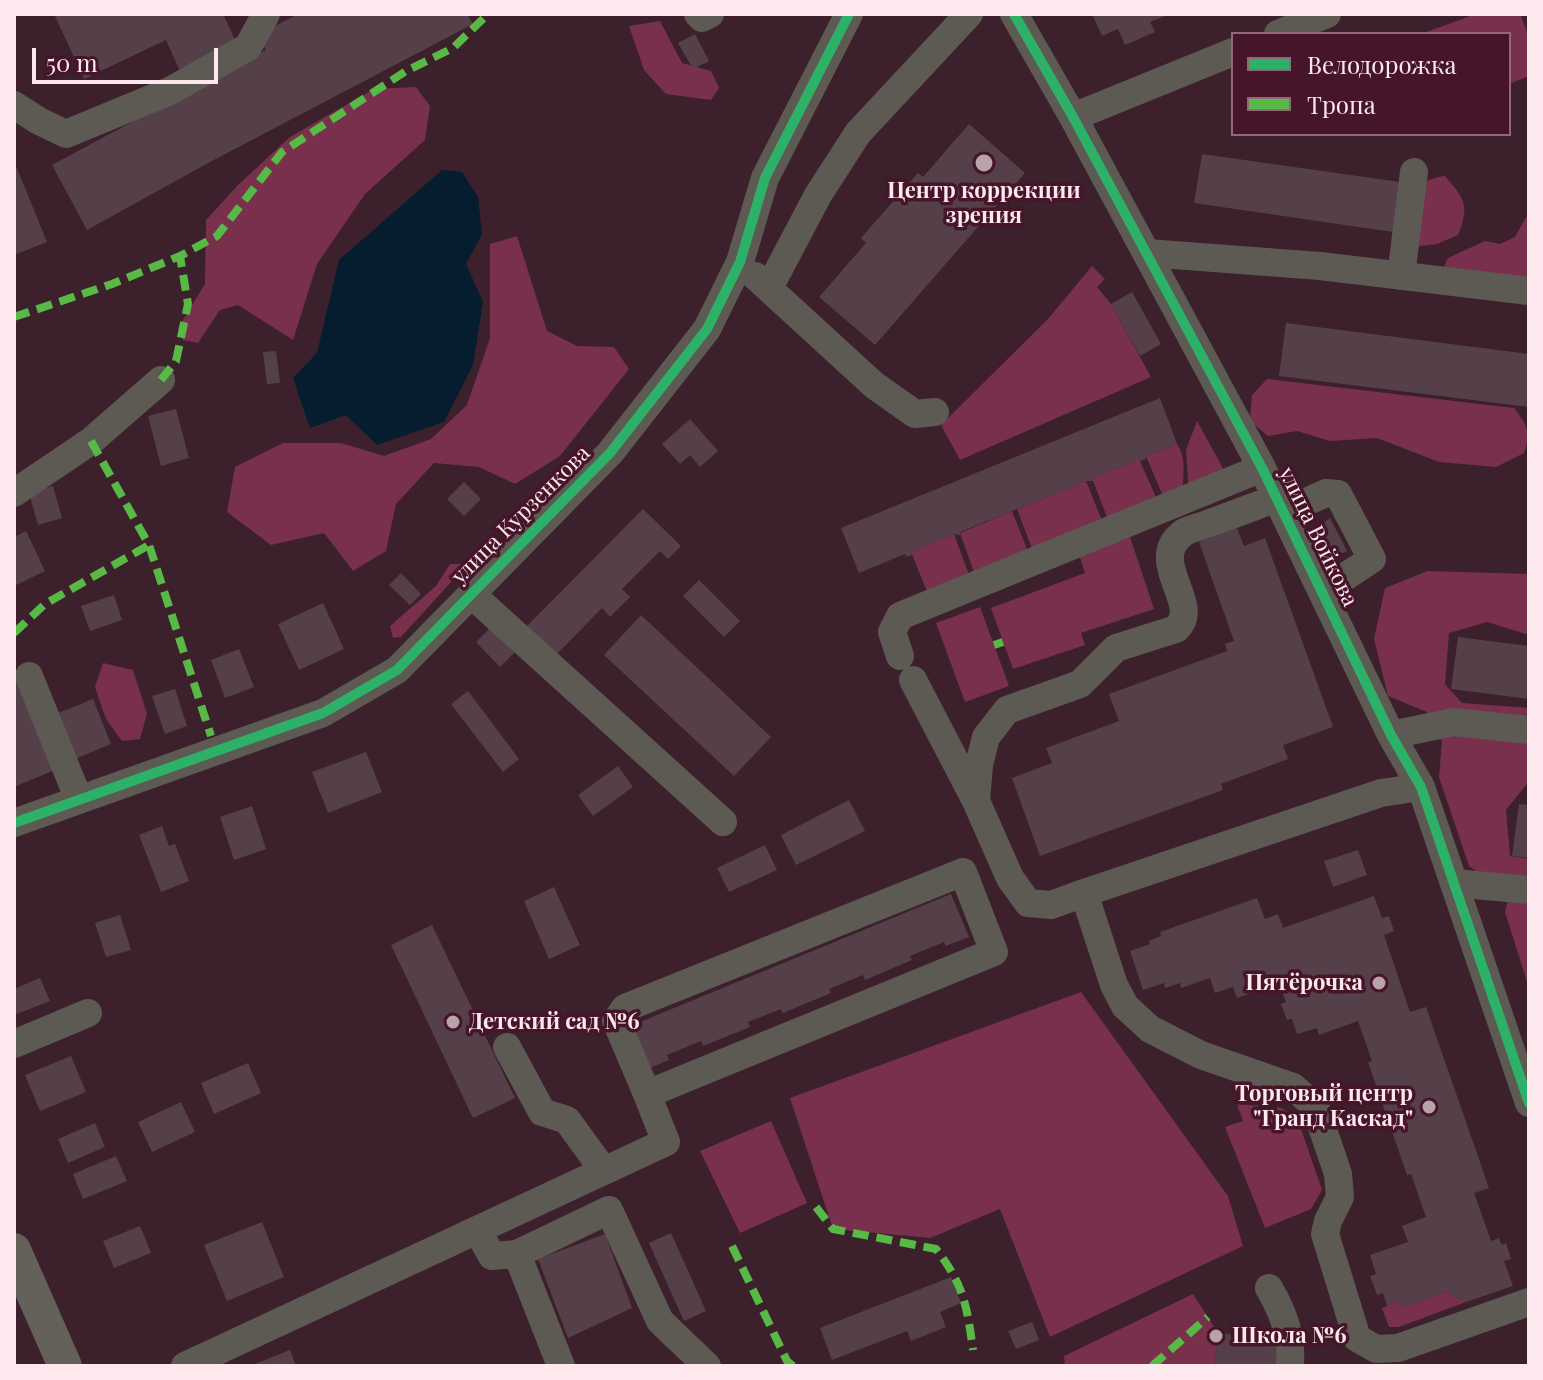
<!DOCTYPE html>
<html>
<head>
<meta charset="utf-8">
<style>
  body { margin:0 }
  #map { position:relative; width:1543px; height:1380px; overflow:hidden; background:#3c202b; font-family:"Playfair Display",serif }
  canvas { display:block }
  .frame { position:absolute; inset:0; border:16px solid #fde8ee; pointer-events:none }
  .legend { position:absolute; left:1231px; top:32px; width:280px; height:104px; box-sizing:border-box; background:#471529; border:2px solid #906978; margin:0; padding:10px 14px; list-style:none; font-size:24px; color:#fde8ee }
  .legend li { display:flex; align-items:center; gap:16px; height:40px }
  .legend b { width:40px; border:2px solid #906978 }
  .scale { position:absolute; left:32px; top:48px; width:186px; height:36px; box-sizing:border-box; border:4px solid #fde8ee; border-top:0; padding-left:10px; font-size:24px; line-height:28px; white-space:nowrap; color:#fde8ee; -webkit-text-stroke:6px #471529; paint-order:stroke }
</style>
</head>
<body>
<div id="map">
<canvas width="1543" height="1380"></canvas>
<div class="frame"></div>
<ul class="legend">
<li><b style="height:10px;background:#2db169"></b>Велодорожка</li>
<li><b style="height:10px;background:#58b947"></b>Тропа</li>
</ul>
<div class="scale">50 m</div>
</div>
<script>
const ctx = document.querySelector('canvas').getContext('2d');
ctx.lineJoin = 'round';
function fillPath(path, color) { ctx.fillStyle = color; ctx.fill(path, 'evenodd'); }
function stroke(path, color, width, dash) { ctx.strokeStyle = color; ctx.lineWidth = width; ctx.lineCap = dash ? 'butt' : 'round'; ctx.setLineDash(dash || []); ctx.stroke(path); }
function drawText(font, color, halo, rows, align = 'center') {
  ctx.font = font + ' "Playfair Display",serif'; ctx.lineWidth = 7; ctx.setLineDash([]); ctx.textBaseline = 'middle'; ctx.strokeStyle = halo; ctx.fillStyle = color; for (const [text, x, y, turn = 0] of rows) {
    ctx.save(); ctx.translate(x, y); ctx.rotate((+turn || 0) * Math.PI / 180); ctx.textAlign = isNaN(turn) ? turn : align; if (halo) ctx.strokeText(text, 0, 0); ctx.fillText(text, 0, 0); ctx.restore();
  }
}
fillPath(new Path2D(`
  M1476,14H1520L1529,37V76L1509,84V34H1421Z
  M660,21L682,63L711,71L719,88L711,100L666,94L644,70L629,26Z
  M416,87L430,106L425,140L365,194L317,264L293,340L238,305L220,310L198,343L183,340L178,328L205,284L206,220L238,185L290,137L374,89Z
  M1445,176C1465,199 1470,206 1458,235L1437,244L1420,246L1409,236C1413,206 1408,180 1445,176Z
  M1526,217H1529V285L1443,269L1448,258L1485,241L1500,244L1515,237Z
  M517,236L547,331L577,346L614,347L629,369L560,456L515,484L479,467L434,463L396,504L386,551L353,571L324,533L271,545L227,512L235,467L283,443H341L384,456L431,439L467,405L490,338V244Z
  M1092,266L1105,279L1097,287L1111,304L1151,377L960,460L941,425L1048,319Z
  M1267,379L1514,408C1527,425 1532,432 1524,453L1496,467L1439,462L1377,438L1330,441L1297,431L1268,436L1250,421L1252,395Z
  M1197,421L1229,479L1189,494L1186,450Z
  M1177,444C1187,458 1183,479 1182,496L1165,501L1146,456Z
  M1139,459L1159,504L1110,525L1092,478Z
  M1086,481L1105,528L1035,557L1017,509Z
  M1012,511L1031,559L977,581L960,533Z
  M954,534L972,583L930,599L911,552Z
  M1130,537L1154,609L1081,633L1085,645L1013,669L991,608L1085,573L1080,557Z
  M450,564H461V571L401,637L393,638L390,626L436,586Z
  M1428,571L1529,574V635L1487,622L1449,633L1445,684L1462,703L1529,708V781L1506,810L1510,856L1529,859V886L1490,881L1469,866L1439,777L1442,741L1427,712L1388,696L1374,639L1385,588Z
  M980,607L1009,686L965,702L936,623Z
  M103,663L133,670L147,714L140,739L122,741L106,719L95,687Z
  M1509,896H1529V988L1505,912Z
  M1081,992L1228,1196L1243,1246L1050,1337L1000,1209L930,1238L833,1229L790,1098Z
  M1237,1104L1282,1108L1298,1120L1322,1190L1311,1209L1265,1228L1225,1127L1243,1121Z
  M771,1121L807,1203L740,1233L700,1151Z
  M1449,1291L1450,1294L1466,1302L1399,1327H1389L1382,1308L1400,1301L1403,1307Z
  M1193,1294L1218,1333L1215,1366H1065L1064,1356Z`), '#79304d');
fillPath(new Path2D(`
  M442,170L462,172L478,197L482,234L466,264L483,302L473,365L444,422L377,445L346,415L310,428L293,378L317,353L339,260Z`), '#051d2f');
fillPath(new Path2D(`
  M54,14H223L237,44L180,71L166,40L84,79Z
  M298,14H467L473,24L210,162L87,230L52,165L266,50L258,35Z
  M1092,14H1170L1150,22L1155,32L1125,45L1118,29L1102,36Z
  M695,34L709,61L693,69L678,43Z
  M969,124L1025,173L875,345L819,297L866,243L861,238L918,173L923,177Z
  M1202,154L1400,182L1393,232L1194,203Z
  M14,161L47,242L14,255Z
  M1132,292L1161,344L1140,356L1111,304Z
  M1286,323L1529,354V407L1279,376Z
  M276,351L280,383L267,384L263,352Z
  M1160,398L1177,444L1146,456V459L1140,461L1139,459L1092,478L1093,481H1086L960,532V535L954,534L911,552L912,555L906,557L905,554L859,573L841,528Z
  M176,409L189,458L161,466L148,416Z
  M690,419L718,451L700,467L690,455L680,464L662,444Z
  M464,482L481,499L464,516L447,499Z
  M53,486L62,518L38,525L29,493Z
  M643,509L681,546L668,559L660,551L622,589L630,597L610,617L602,608L555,656L526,627Z
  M1330,518L1347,551L1343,553L1332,552L1321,530L1322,524Z
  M1237,528L1244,546L1265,538L1333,727L1283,745L1288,759L1221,784L1223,790L1040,856L1012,778L1052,763L1046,748L1119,721L1109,694L1227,651L1225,644L1234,641L1199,542Z
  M26,531L45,571L14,586V537Z
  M401,573L421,594L410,605L389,585Z
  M699,580L740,621L724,637L683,596Z
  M114,595L122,620L90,631L81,606Z
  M323,603L344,649L299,670L278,624Z
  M641,615L771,737L734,776L604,655Z
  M493,625L518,649L500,667L476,642Z
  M1458,637L1529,646V699L1451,689Z
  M239,649L254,687L225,698L211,660Z
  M14,666L57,769L14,787Z
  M175,689L187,726L165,734L152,696Z
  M468,691L519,759L503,772L451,704Z
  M93,699L111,744L70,761L51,716Z
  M366,752L382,792L328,813L312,772Z
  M618,766L633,787L593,816L578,795Z
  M849,800L865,831L796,865L781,835Z
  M1519,804L1529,805V858L1512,856Z
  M252,806L266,849L234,860L220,817Z
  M162,826L169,846L175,844L189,881L161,892L139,835Z
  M765,845L777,870L729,892L717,868Z
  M1358,850L1367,875L1333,887L1324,861Z
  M554,887L580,945L549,959L524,901Z
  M951,894L969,937L946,946L944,942L910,956L912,960L865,980L863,975L829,989L831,993L783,1013L781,1009L748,1022L750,1027L703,1046L701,1041L667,1055L669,1060L645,1070L628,1027Z
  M1374,896L1382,918L1389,916L1394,931L1384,935L1410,1012L1426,1007L1489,1188L1474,1193L1491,1241L1499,1238L1502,1245L1506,1243L1511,1259L1504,1261L1513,1286L1466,1302L1450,1294L1449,1291L1403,1307L1400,1301L1387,1306L1383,1293L1377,1295L1370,1276L1376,1274L1370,1255L1408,1242L1402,1226L1426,1217L1411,1174L1407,1175L1368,1062L1372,1061L1358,1021L1319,1035L1317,1028L1297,1034L1292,1019L1287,1020L1281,1004L1286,1002L1279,983L1237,998L1233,987L1215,993L1210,978L1181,988L1180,983L1165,988L1164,983L1143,990L1130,951L1150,944L1149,941L1161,936L1160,932L1257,898L1265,919L1278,914L1283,928Z
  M120,915L131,950L106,957L95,923Z
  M432,925L515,1098L473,1118L391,945Z
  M40,978L50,1001L14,1015V989Z
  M71,1056L86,1092L40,1111L25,1075Z
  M248,1063L261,1093L214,1114L201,1083Z
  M181,1102L195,1132L152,1152L138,1122Z
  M95,1123L105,1147L68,1163L58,1139Z
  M116,1156L127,1181L83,1199L73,1174Z
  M262,1222L284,1277L227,1301L204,1245Z
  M140,1226L151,1253L114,1268L103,1241Z
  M671,1233L706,1311L684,1321L649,1243Z
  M605,1234L632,1308L568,1338L538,1259Z
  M951,1277L961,1303L940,1312L946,1327L911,1341L907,1331L832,1360L820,1328Z
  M1032,1322L1039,1340L1016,1349L1008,1331Z
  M1218,1333L1286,1340L1284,1366H1215Z
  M290,1350L296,1366H250Z`), '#55404a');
stroke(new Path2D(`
  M698,14L702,18L710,14
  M1014,14L1073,117L1262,468L1391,735L1421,787L1529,1103
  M1278,34L1327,14
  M14,105L39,121L66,134L170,91L248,47L266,14
  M1073,117L1233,52
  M1147,253L1320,266L1529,291
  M755,276L874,385L915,414L935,412
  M1401,276L1414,172
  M769,288L818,195L858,133L969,14
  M14,493L91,441L161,380
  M1284,512L1326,493L1338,494L1372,559L1322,592
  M471,594L723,822
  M900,656L892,632L900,616L1262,468
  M29,676L79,800
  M913,680L976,801L1010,878L1028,903L1051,905L1084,893
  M1391,735L1454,722L1529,730
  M1421,787L1381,793L1084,893L1114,985L1125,1006L1150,1029L1201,1055L1293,1087L1315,1106L1338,1174L1340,1197L1328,1221L1325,1234L1357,1338L1376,1349L1398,1348L1529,1302
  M976,801L979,765L986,737L1007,710L1080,684L1116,648L1176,629C1204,605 1145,562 1183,533C1189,529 1200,527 1207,524C1230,516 1253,507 1277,498
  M14,823L323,713L397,670L610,453L707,329L740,262L765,178L849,14
  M1454,883L1529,890
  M14,1044L88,1013
  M507,1047L542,1112L567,1120L604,1171
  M477,1230L492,1256L517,1254
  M1269,1288C1284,1314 1292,1336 1290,1366
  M185,1366L666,1142L647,1094L994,952L963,872L625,1008L616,1021L647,1094
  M561,1366L517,1254L609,1210L660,1321L707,1366`), '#5d5a54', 28);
stroke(new Path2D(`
  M14,1250L65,1366`), '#64615a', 34);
stroke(new Path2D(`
  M14,317L112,284L180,256L217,236L282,152L406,71L453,48L488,14
  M161,380L176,361L188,304L180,256
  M91,441L149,545L211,736
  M14,633L45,604L149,545
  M994,645L1003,642
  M816,1207L833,1229L936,1249C964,1285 967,1306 973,1350
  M732,1246L787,1361L793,1366
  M1152,1366L1208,1317`), '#58b947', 8, [16, 8]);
stroke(new Path2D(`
  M1014,14L1073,117L1262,468L1391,735L1421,787L1529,1103
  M14,823L323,713L397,670L610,453L707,329L740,262L765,178L849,14`), '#2db169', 10);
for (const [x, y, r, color] of [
  [984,163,10,"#b9a2aa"],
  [1379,983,8,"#b9a2aa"],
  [453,1022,8,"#b9a2aa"],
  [1429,1107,8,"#b9a2aa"],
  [1216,1336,8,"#b9a2aa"]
]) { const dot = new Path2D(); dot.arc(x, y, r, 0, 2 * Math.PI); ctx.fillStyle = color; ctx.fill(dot); stroke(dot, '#471529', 3); }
drawText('bold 22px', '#fde8ee', '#471529', [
  ["Центр коррекции",984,191,"center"],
  ["зрения",984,216,"center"],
  ["Пятёрочка",1363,983],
  ["Детский сад №6",469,1022,"left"],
  ["Торговый центр",1413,1094],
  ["\"Гранд Каскад\"",1413,1119],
  ["Школа №6",1232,1336,"left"]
], 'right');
drawText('22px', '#fde8ee', '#471529', [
  ["улица Курзенкова",521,515,-45],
  ["улица Войкова",1318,537,64]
]);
</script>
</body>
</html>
